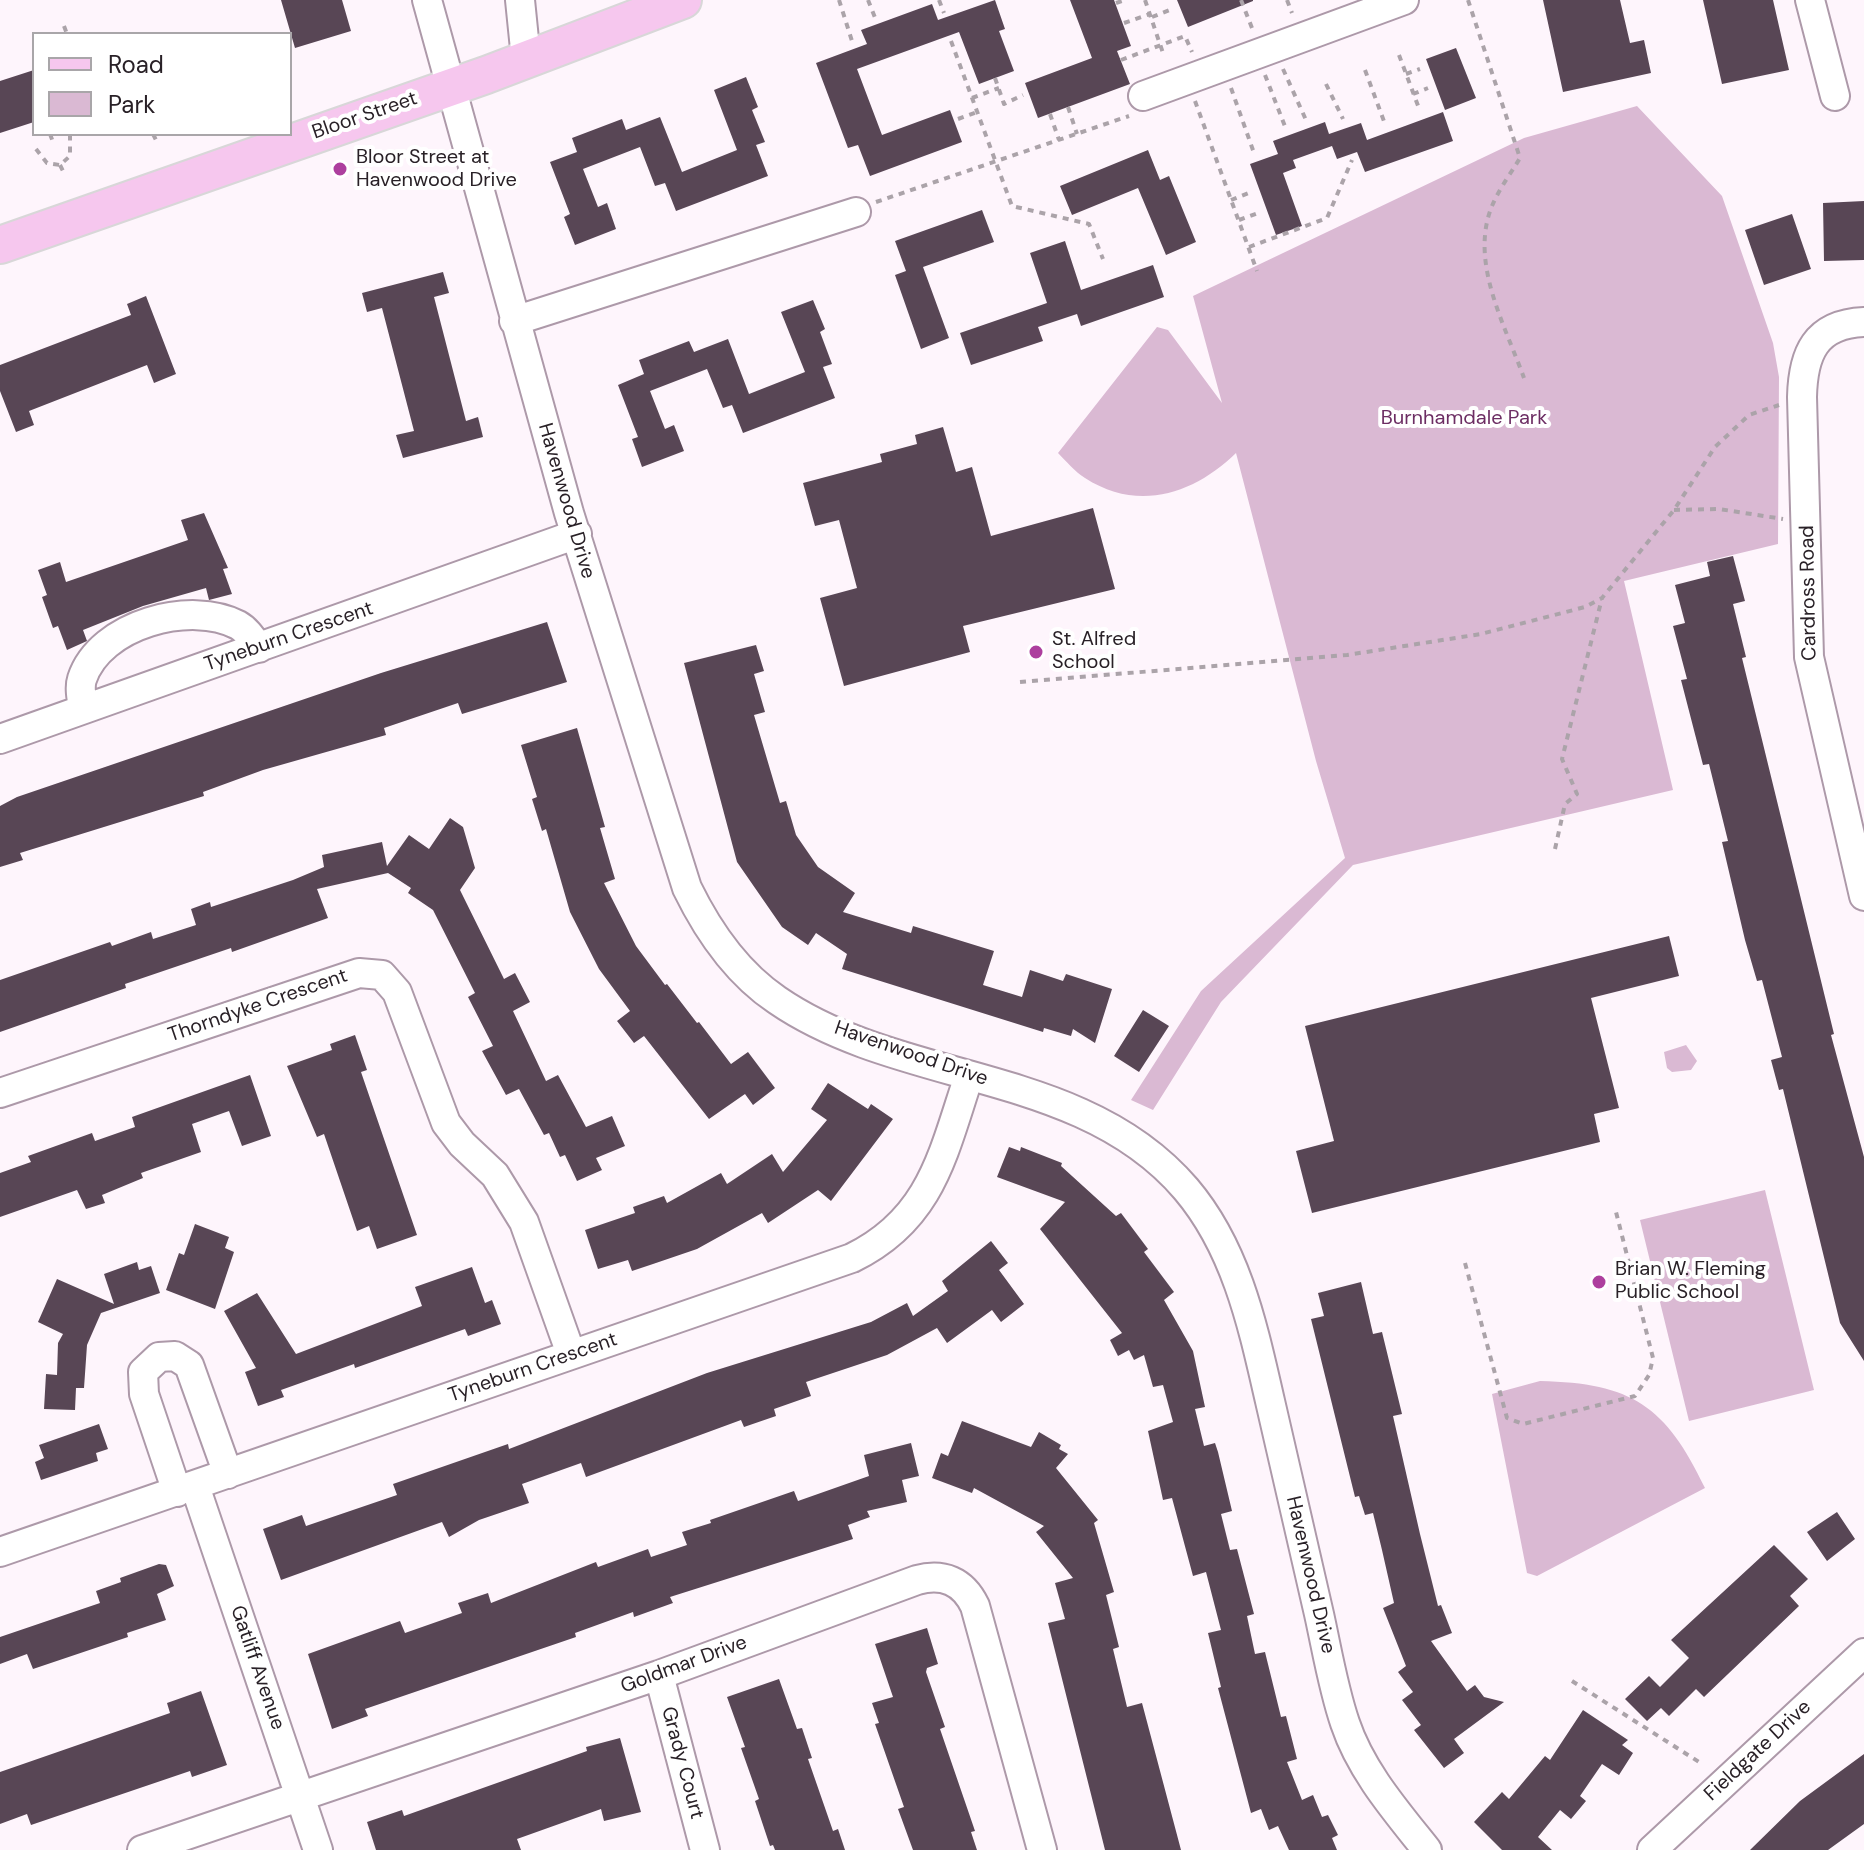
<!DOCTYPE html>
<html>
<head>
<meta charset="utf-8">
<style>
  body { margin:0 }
  #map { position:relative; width:1864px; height:1850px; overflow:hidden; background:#fef5fc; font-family:"DM Sans",sans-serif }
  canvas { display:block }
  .legend { position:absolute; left:32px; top:32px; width:260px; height:104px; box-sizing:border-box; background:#fff; border:2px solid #a9a6a9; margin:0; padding:10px 14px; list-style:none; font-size:24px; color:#292127 }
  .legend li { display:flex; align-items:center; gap:16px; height:40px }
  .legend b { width:40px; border:2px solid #a9a6a9 }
</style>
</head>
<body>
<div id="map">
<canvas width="1864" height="1850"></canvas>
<ul class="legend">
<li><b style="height:10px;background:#f6c7ee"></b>Road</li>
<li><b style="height:22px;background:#dab9d3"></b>Park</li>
</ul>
</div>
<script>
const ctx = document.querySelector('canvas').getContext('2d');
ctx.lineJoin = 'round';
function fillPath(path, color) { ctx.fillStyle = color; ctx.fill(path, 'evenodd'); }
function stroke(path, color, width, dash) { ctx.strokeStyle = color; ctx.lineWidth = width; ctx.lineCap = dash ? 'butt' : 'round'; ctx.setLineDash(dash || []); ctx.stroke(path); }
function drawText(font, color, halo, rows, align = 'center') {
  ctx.font = font + ' "DM Sans",sans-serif'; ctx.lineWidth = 8; ctx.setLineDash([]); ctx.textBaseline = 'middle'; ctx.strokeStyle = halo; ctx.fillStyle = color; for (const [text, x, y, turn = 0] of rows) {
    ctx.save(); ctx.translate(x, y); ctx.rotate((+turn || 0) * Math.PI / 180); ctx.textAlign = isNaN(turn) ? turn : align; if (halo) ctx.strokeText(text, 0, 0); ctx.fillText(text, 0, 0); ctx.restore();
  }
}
fillPath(new Path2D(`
  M1637,106L1722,196L1773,343L1779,377L1778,544L1624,581L1673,790L1353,865L1221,1002L1153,1110L1131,1100L1201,991L1345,858L1316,761L1236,453C1195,493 1139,513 1085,478C1075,472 1066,461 1058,453L1157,327L1168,330L1222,403L1193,296L1524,138Z
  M1686,1045L1697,1061L1691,1070L1672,1072L1667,1068L1664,1052Z
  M1765,1190L1814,1390L1689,1421L1640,1220Z
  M1540,1381C1632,1383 1666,1406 1705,1488L1537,1576L1527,1573L1492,1394Z`), '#dab9d3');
fillPath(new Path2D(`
  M281,0H342L351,31L295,48Z
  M995,0L1005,29L999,31L1014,71L979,84L959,32L857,69L882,135L950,110L962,142L870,176L858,145L848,148L816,63L867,44L861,30L932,4L938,20Z
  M1070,0H1114L1131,46L1117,51L1130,84L1038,118L1025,83L1092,58Z
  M1177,0H1253V1L1188,27Z
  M1543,0H1620L1630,43L1644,40L1651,73L1563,92Z
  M1703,0H1773L1789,70L1722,84Z
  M1456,48L1476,98L1445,110L1426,59Z
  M34,70V122L0,133V81Z
  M746,77L758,107L752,110L765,142L756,145L768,176L676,211L665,183L655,186L640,147L583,169L598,207L607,203L616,229L575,245L564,217L570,214L550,162L577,152L572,138L622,119L626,130L660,117L682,172L737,150L714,90Z
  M1443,112L1453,141L1365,172L1357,152L1337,159L1332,146L1293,160L1296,168L1283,173L1302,226L1276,235L1250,164L1278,154L1273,141L1325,122L1329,134L1361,123L1367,140Z
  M1148,150L1160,180L1169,176L1196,242L1166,255L1138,188L1072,215L1060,186Z
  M1864,201V260L1824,261L1823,203Z
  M982,210L994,242L923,267L949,338L921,349L895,275L906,271L895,241Z
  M1792,214L1811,269L1764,285L1745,230Z
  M1065,241L1081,290L1153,265L1164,297L1081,326L1077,314L1038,327L1043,341L971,365L960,333L1047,303L1030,253Z
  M443,272L449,293L434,297L466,421L478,417L483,437L403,458L396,435L414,431L382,308L367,312L362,293Z
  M146,296L176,374L154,383L147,365L29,411L34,425L16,432L0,391V365L131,315L127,304Z
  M813,300L825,329L820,332L832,364L823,367L835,398L743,433L732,405L723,408L707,369L650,391L665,429L674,425L684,451L642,467L632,439L638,437L618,385L644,374L639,360L689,341L694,352L728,339L749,394L805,372L781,312Z
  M943,427L956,472L972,467L991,536L1093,508L1115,589L963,626L970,652L844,686L820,598L857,588L839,520L815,526L803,483L882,462L880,454L917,444L915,435Z
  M204,513L228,568L223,569L232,594L209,600L206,588L143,606L83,630L87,641L67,650L58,626L53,628L42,597L47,595L38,570L60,562L66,582L188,540L181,520Z
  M1733,556L1745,601L1733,604L1746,657L1742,658L1834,1034L1831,1035L1864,1157V1361L1840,1323L1783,1089L1779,1090L1771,1060L1782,1057L1762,980L1757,981L1745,940L1722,842L1728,841L1709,764L1703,765L1681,680L1687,679L1673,626L1685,623L1675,585L1710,576L1707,562Z
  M547,622L567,682L462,714L458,703L384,728L386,735L263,770L203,792L204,796L20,853L23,860L0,867V806L17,797L381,673Z
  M756,645L764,671L754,674L765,712L754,715L780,803L786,801L796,835L818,867L855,893L843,912L911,933L913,926L994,951L983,985L1022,997L1030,970L1063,981L1066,974L1112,989L1095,1043L1073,1029L1071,1036L1044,1028L1043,1032L842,969L847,954L816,933L808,945L782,927L737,862L684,663Z
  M577,728L605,827L600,828L615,879L604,883L636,946L665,985L667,984L697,1023L699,1022L731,1064L748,1052L775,1088L753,1105L745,1094L709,1119L644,1036L634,1043L617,1021L630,1011L599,969L570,912L546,829L542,831L532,799L537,797L521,745Z
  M450,818L463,827L475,868L460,890L504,979L515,973L530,1002L513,1011L546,1081L558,1075L586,1127L612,1116L625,1146L596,1158L602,1170L577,1181L565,1155L560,1157L549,1133L544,1135L519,1089L506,1095L482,1051L493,1046L468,997L475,993L433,910L408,893L411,888L388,873L317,889L328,918L232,952L231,948L125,984L126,988L0,1032V980L110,942L112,946L151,932L153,939L196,925L191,909L210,902L211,907L293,880L324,867L322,855L382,842L387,866L409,835L429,849Z
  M1669,936L1679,976L1591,998L1619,1108L1594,1114L1600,1142L1312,1213L1296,1151L1334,1141L1305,1026Z
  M1143,1010L1169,1026L1139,1072L1114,1056Z
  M355,1035L367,1070L361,1072L417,1235L377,1249L369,1226L357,1231L324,1134L317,1137L287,1066L332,1050L330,1044Z
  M250,1075L271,1136L242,1146L229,1111L192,1124L201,1152L141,1173L143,1178L102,1195L105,1203L86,1209L77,1190L0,1217V1173L31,1162L28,1156L92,1133L95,1141L135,1127L132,1117Z
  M828,1083L868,1109L871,1104L893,1119L831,1201L818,1190L768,1223L762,1213L697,1249L653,1264L632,1271L628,1260L598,1269L585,1230L635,1213L633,1207L664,1196L667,1203L721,1173L727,1184L772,1154L783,1172L827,1120L811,1109Z
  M1009,1147L1020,1151L1021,1147L1062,1163L1061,1166L1116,1216L1121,1213L1148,1249L1144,1252L1174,1292L1164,1300L1193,1351L1205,1407L1195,1409L1204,1446L1215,1443L1218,1452L1232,1511L1221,1514L1230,1550L1237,1549L1254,1614L1247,1616L1255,1654L1265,1652L1281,1717L1286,1716L1297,1759L1287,1762L1302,1800L1313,1795L1322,1817L1328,1815L1338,1835L1332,1838L1337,1850H1289L1278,1826L1269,1830L1261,1809L1251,1813L1218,1688L1221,1687L1208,1633L1221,1630L1206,1572L1193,1576L1172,1498L1163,1500L1148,1431L1173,1422L1163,1385L1153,1387L1144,1355L1134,1360L1129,1350L1118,1356L1110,1340L1122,1333L1040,1229L1065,1202L997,1177Z
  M195,1224L229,1237L225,1248L234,1252L215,1309L166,1290L179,1253L184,1255Z
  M991,1241L1008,1263L999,1270L1024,1304L1001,1322L992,1310L947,1343L937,1328L887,1355L806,1382L811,1396L774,1409L776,1416L744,1427L741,1420L586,1477L581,1463L522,1484L529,1503L479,1520L449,1537L442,1522L281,1580L263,1529L302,1515L306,1526L397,1495L393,1484L508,1444L509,1449L707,1373L871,1322L907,1303L913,1316L948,1291L942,1281Z
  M137,1262L139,1270L151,1266L160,1293L101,1313L87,1345L84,1388H76L75,1410L44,1409L46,1374L57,1375L58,1343L63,1334L38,1322L57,1279L114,1304L104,1274Z
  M472,1267L485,1303L492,1300L501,1324L468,1336L465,1329L355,1368L354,1364L281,1390L284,1397L258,1406L245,1372L256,1368L224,1311L257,1293L296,1354L422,1306L415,1287Z
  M1361,1282L1373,1334L1382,1332L1402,1414L1393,1416L1420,1534L1438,1606L1441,1605L1452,1633L1431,1641L1467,1691L1475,1685L1484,1697L1504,1702L1454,1739L1464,1753L1444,1768L1414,1730L1421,1725L1402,1700L1413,1692L1398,1672L1406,1666L1383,1608L1394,1603L1382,1550L1373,1513L1365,1515L1359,1496L1355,1497L1311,1319L1324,1316L1318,1293Z
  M962,1421L1031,1447L1039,1432L1061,1445L1059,1449L1068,1454L1056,1468L1098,1520L1094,1523L1114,1592L1106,1595L1119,1647L1113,1649L1127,1707L1142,1703L1181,1850H1105L1048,1623L1065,1619L1055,1583L1073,1578L1036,1532L1044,1526L974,1488L972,1493L932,1478L941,1453L948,1456Z
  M99,1424L108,1449L96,1453L98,1461L41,1480L35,1462L44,1458L39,1445Z
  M911,1443L919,1476L902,1480L907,1502L867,1511L870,1517L848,1525L853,1539L670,1597L673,1603L634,1617L633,1612L575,1633L576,1637L365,1709L368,1716L332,1729L308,1654L400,1621L405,1633L462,1613L458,1603L488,1593L491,1603L596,1562L598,1567L648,1549L651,1557L687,1545L682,1532L711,1523L710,1520L794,1491L798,1501L869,1476L864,1455Z
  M1837,1512L1855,1539L1827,1561L1807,1532Z
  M1774,1545L1808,1579L1790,1596L1799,1606L1704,1697L1696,1689L1669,1716L1661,1708L1647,1721L1625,1699L1649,1676L1660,1687L1689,1658L1671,1640Z
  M159,1564L166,1565L174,1586L157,1594L166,1620L127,1633L128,1637L33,1669L27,1654L0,1664V1637L100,1603L96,1591L121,1582L120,1578Z
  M927,1628L938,1664L927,1668L926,1672L945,1727L940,1729L975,1831L971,1832L977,1850H913L898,1809L904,1807L875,1724L879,1723L872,1703L893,1697L875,1644Z
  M779,1679L797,1729L802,1728L812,1758L808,1759L833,1831L838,1829L845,1850H775L773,1845L770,1846L755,1801L759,1799L741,1748L745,1747L727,1697Z
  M201,1691L227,1765L192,1777L190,1771L31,1825L27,1814L0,1824V1772L170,1713L167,1703Z
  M1583,1710L1628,1740L1622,1745L1633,1753L1619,1775L1602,1764L1580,1796L1586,1801L1571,1819L1560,1810L1538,1837L1552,1850H1502L1474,1822L1502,1792L1509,1799L1545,1756L1550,1760Z
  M620,1738L641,1812L604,1821L601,1809L517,1839L521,1850H376L367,1822L402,1810L404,1816L587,1751L586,1747Z
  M1864,1754V1824L1828,1850H1750L1800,1801Z`), '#584655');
const minor = new Path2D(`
  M427,0L569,513L687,888C708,931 737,973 777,1000C902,1086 1082,1067 1186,1189C1237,1249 1253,1327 1270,1401C1286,1472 1302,1543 1319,1614C1327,1650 1333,1688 1345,1723C1361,1771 1396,1811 1427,1850
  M520,0L526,59
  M1810,0L1835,96
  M1143,96L1404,0
  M514,321L856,212
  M1864,322C1815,324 1803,354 1802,397L1809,657L1864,896
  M83,709C82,700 79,688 82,679C100,624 191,600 238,625C247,630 253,640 259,648
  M0,739L577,534
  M0,1093L359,973L382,975L397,992L446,1123L462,1144L495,1175L524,1222L571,1354
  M195,1486L318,1850
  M177,1492L144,1394L143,1372L159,1357L175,1356L189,1365L228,1474
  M0,1552L852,1258C932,1219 943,1153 969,1076
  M659,1675L705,1850
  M142,1850L659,1675L917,1580C943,1573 963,1581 975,1606L1042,1850
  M1652,1850L1864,1653`);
const major = new Path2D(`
  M0,245L486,75L683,0`);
stroke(minor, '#ad99a9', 32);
stroke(major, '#d8d7d8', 40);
stroke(new Path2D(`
  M839,0L852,41
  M868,0L876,20
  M939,0L944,13
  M1145,0L1164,56
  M1241,0L1252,28
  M1287,0L1292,13
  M1468,0L1520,158C1511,173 1499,189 1492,206C1469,262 1505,325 1524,378
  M1116,3L1125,0
  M1152,17L1172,9
  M1124,23L1150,14
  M64,26L67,34
  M111,34H115
  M951,41L1012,206L1089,224L1103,259
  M1399,55L1420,111
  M1121,60L1185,36L1192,52
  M1283,69L1306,120
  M1365,70L1385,124
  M1406,74L1420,69
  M1265,75L1286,129
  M995,78L1004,104L1023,95
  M1326,84L1343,119
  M1231,88L1254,153
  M1413,94L1428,88
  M972,98L999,88
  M1195,101L1257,271
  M1068,107L1077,134
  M1050,114L1059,140
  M958,119L977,112
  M50,134L53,142
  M153,134L156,140
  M36,149L47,163L60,165L70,156V136
  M60,165L64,173
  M1231,200L1251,192
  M876,202L1129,116
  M1239,220L1258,213
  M1249,247L1327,218L1352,160
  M1674,510L1719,509L1783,519
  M1020,682L1347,655L1481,634L1585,607L1602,598L1674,510L1715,447L1749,415L1779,405
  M1555,849L1565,804L1577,794L1562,759L1602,598
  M1465,1263L1507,1418L1523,1424L1635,1396L1649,1375L1653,1358L1615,1208
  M1572,1681L1699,1762`), '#aba3a9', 4, [6, 6]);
stroke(minor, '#fff', 28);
stroke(major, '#f6c7ee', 36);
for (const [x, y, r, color] of [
  [340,169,8,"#ad3f9e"],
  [1036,652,8,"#ad3f9e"],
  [1599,1282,8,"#ad3f9e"]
]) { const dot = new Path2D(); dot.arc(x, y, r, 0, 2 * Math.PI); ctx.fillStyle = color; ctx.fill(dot); stroke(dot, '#fff', 3); }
drawText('20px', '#292127', '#fff', [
  ["Bloor Street",365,116,-19],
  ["Havenwood Drive",566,501,74],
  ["Cardross Road",1809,593,-91],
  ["Tyneburn Crescent",289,637,-19],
  ["Thorndyke Crescent",258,1006,-19],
  ["Havenwood Drive",911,1054,19],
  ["Tyneburn Crescent",533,1368,-19],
  ["Havenwood Drive",1310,1575,77],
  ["Goldmar Drive",684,1665,-20],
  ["Gatliff Avenue",257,1668,71],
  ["Fieldgate Drive",1758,1751,-43],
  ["Grady Court",682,1763,75]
]);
drawText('20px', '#292127', '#fff', [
  ["Bloor Street at",356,158],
  ["Havenwood Drive",356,181],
  ["St. Alfred",1052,640],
  ["School",1052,663],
  ["Brian W. Fleming",1615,1270],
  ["Public School",1615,1293]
], 'left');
drawText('20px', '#6c2d63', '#fff', [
  ["Burnhamdale Park",1464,419]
]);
</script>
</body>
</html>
